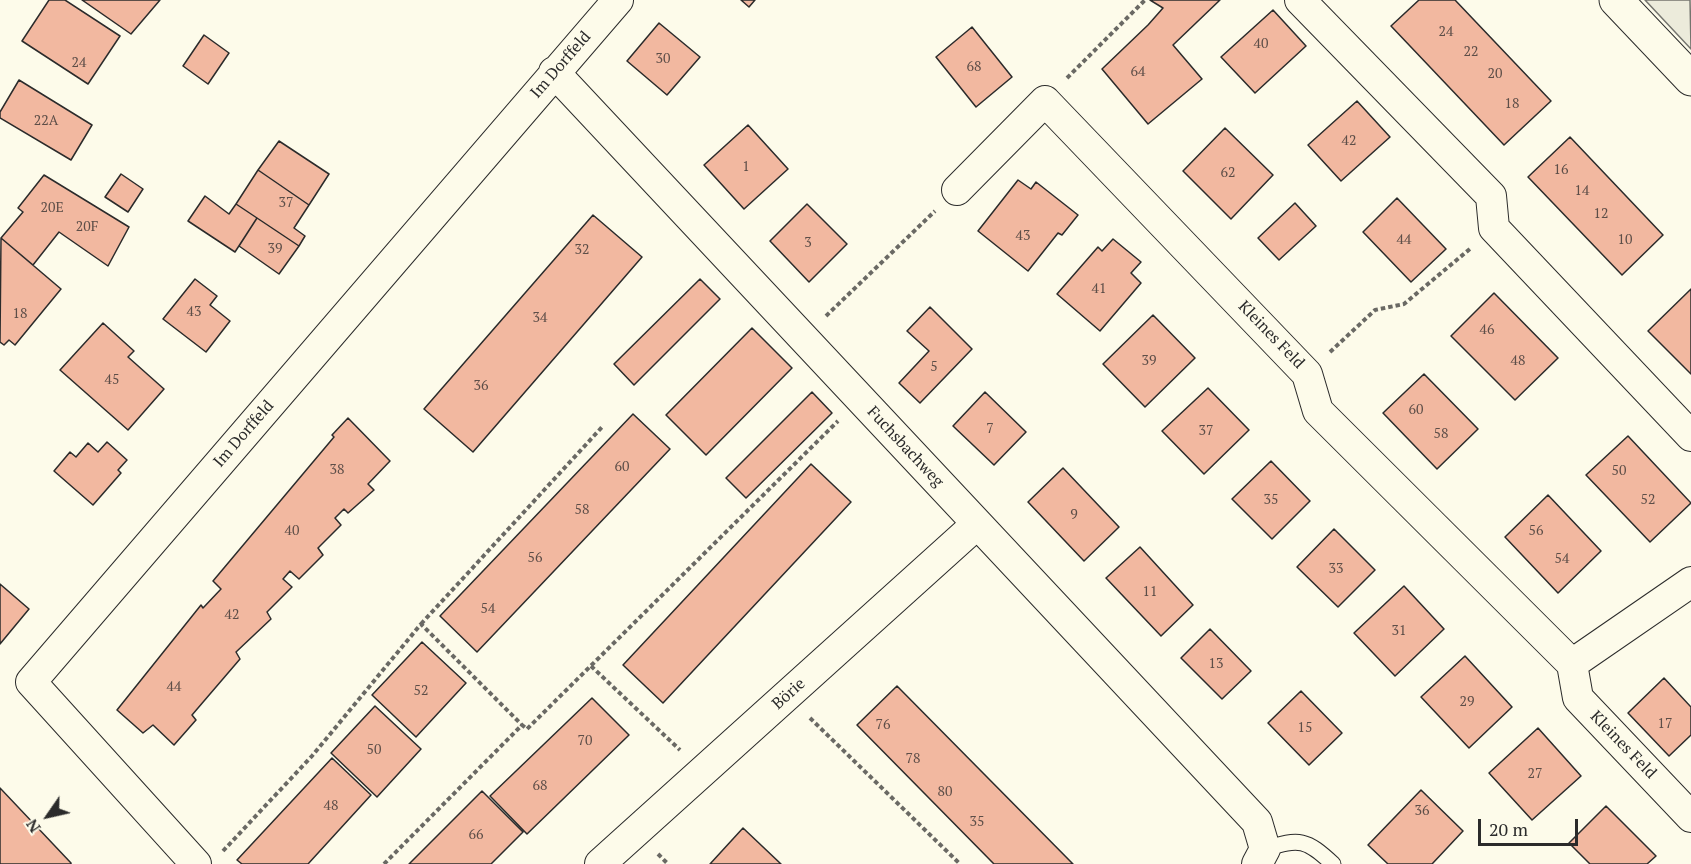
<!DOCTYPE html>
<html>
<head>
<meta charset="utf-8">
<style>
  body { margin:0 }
  #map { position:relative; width:1691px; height:864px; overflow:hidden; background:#fdfbea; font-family:"PT Serif",serif }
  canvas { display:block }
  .north { position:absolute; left:18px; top:786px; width:60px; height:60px; -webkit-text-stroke:4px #fdfbea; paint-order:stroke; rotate:236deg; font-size:16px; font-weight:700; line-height:24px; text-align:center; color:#2b2b2b }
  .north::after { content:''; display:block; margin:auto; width:21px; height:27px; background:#2b2b2b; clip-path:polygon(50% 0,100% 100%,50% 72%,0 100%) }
  .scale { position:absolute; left:1478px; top:819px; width:100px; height:27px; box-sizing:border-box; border:3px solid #2b2b2b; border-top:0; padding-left:8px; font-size:18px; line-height:21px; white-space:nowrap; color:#2b2b2b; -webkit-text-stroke:4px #fdfbea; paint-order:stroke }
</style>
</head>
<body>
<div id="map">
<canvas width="1691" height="864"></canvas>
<div class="north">N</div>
<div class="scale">20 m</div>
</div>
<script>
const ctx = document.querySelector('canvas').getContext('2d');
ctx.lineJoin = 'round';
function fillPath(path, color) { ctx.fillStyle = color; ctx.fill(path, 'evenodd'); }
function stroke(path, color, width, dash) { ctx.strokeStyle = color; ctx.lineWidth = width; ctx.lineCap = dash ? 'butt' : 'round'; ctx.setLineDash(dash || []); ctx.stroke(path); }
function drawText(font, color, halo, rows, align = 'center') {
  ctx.font = font + ' "PT Serif",serif'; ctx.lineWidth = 4.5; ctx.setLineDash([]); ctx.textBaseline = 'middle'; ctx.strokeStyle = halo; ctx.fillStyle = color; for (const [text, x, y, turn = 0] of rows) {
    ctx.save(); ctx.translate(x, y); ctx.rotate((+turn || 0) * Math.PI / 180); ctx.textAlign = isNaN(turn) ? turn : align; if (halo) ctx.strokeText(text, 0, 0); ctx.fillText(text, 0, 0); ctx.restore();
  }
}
const green = new Path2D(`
  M1645,0H1690L1691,49Z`);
fillPath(green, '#ecebdb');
stroke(green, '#74746e', 1.5);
const building = new Path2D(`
  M49,0H65L120,36L88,84L22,41Z
  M82,0H160L131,34Z
  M741,0H755L749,7Z
  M1150,0H1220L1173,45L1202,79L1148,124L1102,69L1148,25L1163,8Z
  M1419,0H1455L1551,101L1504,145L1391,26Z
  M1273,10L1306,46L1255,93L1221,57Z
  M659,23L700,57L667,95L627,61Z
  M972,27L1012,77L976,107L936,57Z
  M204,35L229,53L208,84L183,66Z
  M19,80L92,125L71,160L0,118V112Z
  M1357,101L1390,137L1341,181L1308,145Z
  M748,125L788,169L744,209L704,165Z
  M1225,128L1273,175L1231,219L1183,171Z
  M1570,137L1663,235L1622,275L1528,177Z
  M279,141L329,174L309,205L258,170Z
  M258,170L309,205L294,228L305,236L299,246L236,204Z
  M121,174L143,189L128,212L105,197Z
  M44,175L129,227L108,266L59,232L33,265L1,238L23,212L18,208Z
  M1018,180L1031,189L1036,182L1078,215L1062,235L1058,233L1028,271L978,231Z
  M205,196L229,214L236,204L257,218L235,252L188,221Z
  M1397,198L1446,249L1411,282L1363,232Z
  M1295,203L1316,226L1279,260L1258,238Z
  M807,204L847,244L809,282L770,241Z
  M593,215L642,257L473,452L424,409Z
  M257,218L299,246L279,274L239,246Z
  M1,238L61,289L15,345L9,340L4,345L0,342Z
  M1113,239L1141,262L1131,273L1141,283L1100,331L1057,294L1098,247L1102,251Z
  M195,279L217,296L210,305L230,321L206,352L163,319Z
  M700,279L720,299L634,385L614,364Z
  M1691,289V374L1648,331Z
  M1494,293L1558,358L1515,400L1451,336Z
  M930,307L972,349L920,403L899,383L929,351L907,331Z
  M1153,315L1195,358L1145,407L1103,364Z
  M103,323L134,351L128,357L164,389L128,430L60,370Z
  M752,328L792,368L706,455L666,415Z
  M1424,374L1478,429L1437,469L1383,413Z
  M1208,388L1249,430L1204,474L1162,431Z
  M812,392L832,413L746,498L726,478Z
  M985,392L1026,432L994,465L953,426Z
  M633,414L670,449L477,652L440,616Z
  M348,418L390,461L368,484L374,490L348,513L344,509L335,518L341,525L318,548L323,555L299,579L290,571L283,579L292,587L267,612L271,619L236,652L240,659L192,715L196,720L174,745L153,725L143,733L117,710L201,605L203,608L221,589L213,581L334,437L332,435Z
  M1628,436L1691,503L1650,542L1586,475Z
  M107,442L127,460L118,470L121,473L93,505L54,471L70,452L76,457L88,443L98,452Z
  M1271,461L1310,501L1272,539L1232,499Z
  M811,464L851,502L663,703L623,665Z
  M1063,468L1119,527L1084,561L1028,502Z
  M1548,495L1601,551L1558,593L1505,537Z
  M1334,529L1375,570L1338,607L1297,567Z
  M1140,547L1193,605L1161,636L1106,578Z
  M0,584L29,609L0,644Z
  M1404,586L1444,629L1395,676L1354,633Z
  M1210,629L1251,671L1222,699L1181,658Z
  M422,642L466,683L416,737L372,695Z
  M1465,656L1512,707L1469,748L1421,697Z
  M1664,678L1691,707V735L1669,756L1628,713Z
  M897,686L1073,864H994L857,725Z
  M1301,691L1342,733L1309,765L1268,723Z
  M592,698L629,735L527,834L490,796Z
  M375,706L421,749L377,797L331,753Z
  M1538,728L1581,776L1532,820L1489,773Z
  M332,758L371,795L308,864H242L237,860Z
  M0,788L71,863V864H0Z
  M1421,790L1463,831L1432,864H1388L1368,845Z
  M482,791L523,832L491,864H409Z
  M1606,806L1656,856L1647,864H1590L1569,843Z
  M743,828L781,864H710Z`);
fillPath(building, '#f2b8a0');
stroke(building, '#2b2b2b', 1.5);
const service = new Path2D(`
  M1265,849C1300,838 1306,839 1333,864`);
const minor = new Path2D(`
  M1300,0L1491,196L1494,228L1691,436
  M554,72L1257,822L1265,849L1257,864
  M957,190L1045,101L1307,374L1318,411L1572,664L1691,582
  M1572,664L1578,698L1691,817
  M196,864L31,682L618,0
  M600,864L977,524`);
const secondary = new Path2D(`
  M1616,0L1691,79`);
stroke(service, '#2b2b2b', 17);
stroke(minor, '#2b2b2b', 32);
stroke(secondary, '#2b2b2b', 35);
stroke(new Path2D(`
  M1067,78L1145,0
  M826,316L935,211
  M1330,352L1375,310L1404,304L1471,248
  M421,624L603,426
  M591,666L680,750
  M810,718L960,864
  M223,851L312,756L421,624L522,725
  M658,854L668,864
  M384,864L522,725L527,729L838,421`), '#6a6964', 4, [4.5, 3]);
stroke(service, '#fdfbea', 15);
stroke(minor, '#fdfbea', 30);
stroke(secondary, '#fdfbea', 33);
drawText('14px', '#5d4e48', null, [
  ["24",1446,32],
  ["40",1261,44],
  ["22",1471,52],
  ["30",663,59],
  ["24",79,63],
  ["68",974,67],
  ["64",1138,72],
  ["20",1495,74],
  ["18",1512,104],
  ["22A",46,121],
  ["42",1349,141],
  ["1",746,167],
  ["16",1561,170],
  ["62",1228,173],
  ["14",1582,191],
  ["37",286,203],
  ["20E",52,208],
  ["12",1601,214],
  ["20F",87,227],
  ["43",1023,236],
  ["44",1404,240],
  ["10",1625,240],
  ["3",808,243],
  ["39",275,249],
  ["32",582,250],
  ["41",1099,289],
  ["43",194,312],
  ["18",20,314],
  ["34",540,318],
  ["46",1487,330],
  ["39",1149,361],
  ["48",1518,361],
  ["5",934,367],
  ["45",112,380],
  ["36",481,386],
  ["60",1416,410],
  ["7",990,429],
  ["37",1206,431],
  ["58",1441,434],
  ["60",622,467],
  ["38",337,470],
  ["50",1619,471],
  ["35",1271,500],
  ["52",1648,500],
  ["58",582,510],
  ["9",1074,515],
  ["40",292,531],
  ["56",1536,531],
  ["56",535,558],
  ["54",1562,559],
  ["33",1336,569],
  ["11",1150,592],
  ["54",488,609],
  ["42",232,615],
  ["31",1399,631],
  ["13",1216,664],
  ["44",174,687],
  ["52",421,691],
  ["29",1467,702],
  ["17",1665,724],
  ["76",883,725],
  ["15",1305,728],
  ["70",585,741],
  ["50",374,750],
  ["78",913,759],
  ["27",1535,774],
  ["68",540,786],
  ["80",945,792],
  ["48",331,806],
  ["36",1422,811],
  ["35",977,822],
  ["66",476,835]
]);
drawText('16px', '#2b2b2b', '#fdfbea', [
  ["Im Dorffeld",561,65,-49],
  ["Kleines Feld",1271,335,46],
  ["Im Dorffeld",244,434,-49],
  ["Fuchsbachweg",905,447,47],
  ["Börie",789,694,-42],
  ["Kleines Feld",1623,745,46]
]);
</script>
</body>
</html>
